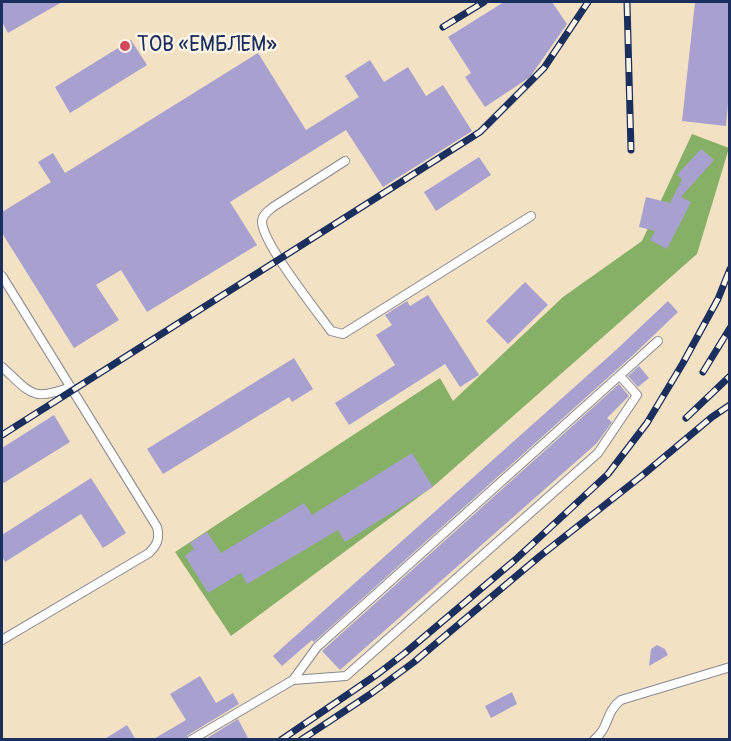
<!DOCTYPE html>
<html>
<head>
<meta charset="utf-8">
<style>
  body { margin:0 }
  #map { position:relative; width:731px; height:741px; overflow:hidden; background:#f3e1c4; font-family:Pangolin,sans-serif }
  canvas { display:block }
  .frame { position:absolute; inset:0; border:3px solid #1b2f5e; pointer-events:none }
</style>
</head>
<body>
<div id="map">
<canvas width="731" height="741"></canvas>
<div class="frame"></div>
</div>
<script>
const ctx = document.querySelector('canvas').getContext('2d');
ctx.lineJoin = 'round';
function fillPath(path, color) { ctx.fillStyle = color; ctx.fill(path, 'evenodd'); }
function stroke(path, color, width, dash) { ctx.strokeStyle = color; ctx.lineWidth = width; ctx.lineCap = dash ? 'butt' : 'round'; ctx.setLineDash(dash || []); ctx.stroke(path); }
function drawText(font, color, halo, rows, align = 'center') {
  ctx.font = font + ' Pangolin,sans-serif'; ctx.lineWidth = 5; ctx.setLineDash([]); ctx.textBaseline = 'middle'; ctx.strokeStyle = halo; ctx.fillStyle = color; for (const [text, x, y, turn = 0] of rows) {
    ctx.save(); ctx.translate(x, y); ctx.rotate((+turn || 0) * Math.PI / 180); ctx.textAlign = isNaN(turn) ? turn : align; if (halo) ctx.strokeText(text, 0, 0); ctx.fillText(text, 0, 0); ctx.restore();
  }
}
fillPath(new Path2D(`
  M692,134L729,148L697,254L436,484L231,636L175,552L440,378L453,401L563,297L642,241Z`), '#86b066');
fillPath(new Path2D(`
  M2,2H62L8,33L2,22Z
  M504,2H552L567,24L530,77L485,107L465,77L471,73L448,37Z
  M695,2H729V93L726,126L682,121Z
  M131,40L147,65L70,113L55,87Z
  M258,53L306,130L359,97L345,76L370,60L384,82L408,67L426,96L443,85L472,131L383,187L346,130L230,202L257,245L147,312L121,270L96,285L119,320L74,348L2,233V212L51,182L38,162L53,153L65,173Z
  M701,149L714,160L681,197L691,202L667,249L650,240L655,231L639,227L646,197L670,203L682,179L677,175Z
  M479,157L491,175L436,211L424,192Z
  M525,282L548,305L508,344L486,321Z
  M428,295L479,375L460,387L445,364L349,425L335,403L395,365L376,335L392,325L385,315L407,301L410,306Z
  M668,301L678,312L632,356L314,642L312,640L282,666L273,656L616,350Z
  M294,358L313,389L292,402L289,397L163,474L147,449Z
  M639,366L649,378L638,387L628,376Z
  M619,384L629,396L607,418L612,422L597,443L340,670L322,651Z
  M54,415L70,442L2,484V448Z
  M412,453L433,487L345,542L338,530L247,584L241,573L208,593L185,556L194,549L190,543L207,532L221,553L304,503L312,515Z
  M91,478L126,533L103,548L81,514L5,562L2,556V535Z
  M657,645L665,649L668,655L649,666L651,649Z
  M200,676L216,703L233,693L239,704L188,735L185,740H152L186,720L170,694Z
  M512,692L517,704L491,718L485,706Z
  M238,719L249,740H204Z
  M127,725L136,740H103Z`), '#a8a0cf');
const lane = new Path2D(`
  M345,161L273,207C268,211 262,215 262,222C263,244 316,310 331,331L343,334L531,216
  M2,276L157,527C160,539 157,545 149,553L2,640
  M2,367C31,393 31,402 71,387
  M293,680L346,676L598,453L637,395L620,376
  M191,740L293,680L317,647L658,341
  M594,740C610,727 605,712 621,700L730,667`);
stroke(lane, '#878891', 10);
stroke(lane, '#fff', 8);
const rail = new Path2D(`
  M627,2L631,150
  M443,27L484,2
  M703,372L730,328
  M686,418L730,376
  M2,435L480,132L544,68L588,2
  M281,740L379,673L405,653L515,560L608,474L647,423L683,363L718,299L730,269
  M301,740L372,693L414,662L540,556L644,474L712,417L730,405`);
stroke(rail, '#1b2f5e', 7);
stroke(rail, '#fcf5e5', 4.5, [14]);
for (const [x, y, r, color] of [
  [125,46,6,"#d1495b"]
]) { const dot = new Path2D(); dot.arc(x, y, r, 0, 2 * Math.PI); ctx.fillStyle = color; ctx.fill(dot); stroke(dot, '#fcf5e5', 2); }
drawText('21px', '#1b2f5e', '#fcf5e5', [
  ["ТОВ «ЕМБЛЕМ»",137,46]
], 'left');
</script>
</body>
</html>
